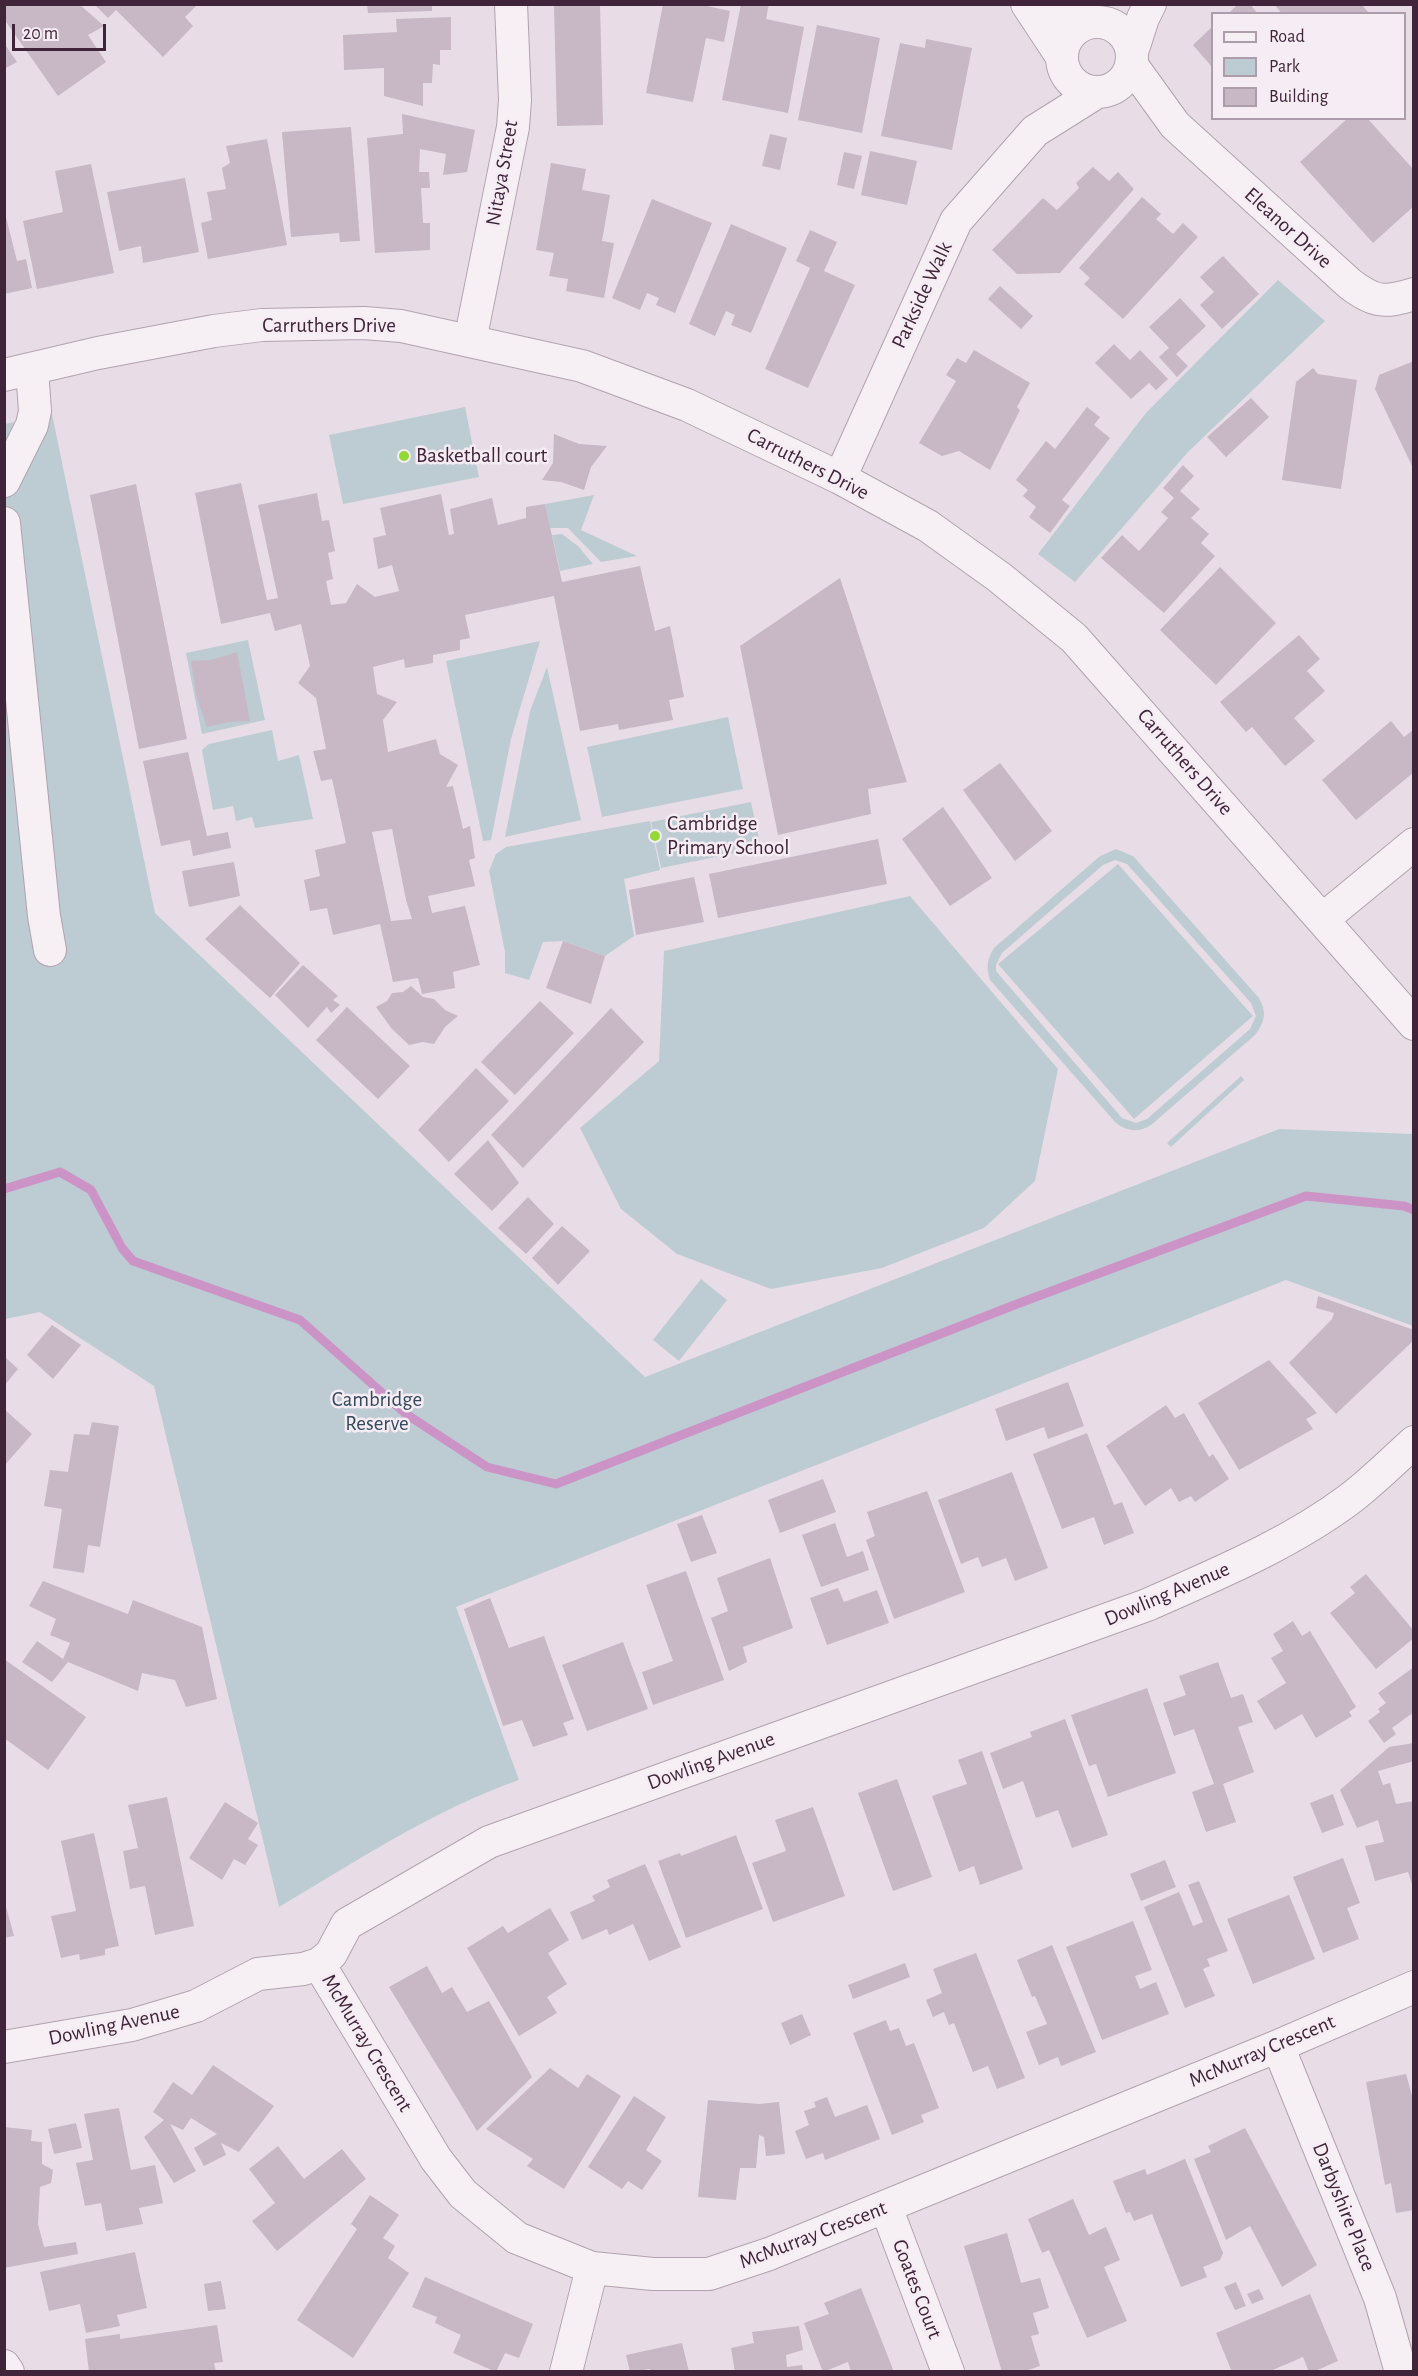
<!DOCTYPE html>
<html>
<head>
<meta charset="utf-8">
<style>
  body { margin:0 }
  #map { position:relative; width:1418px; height:2376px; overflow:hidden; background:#e8dde6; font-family:"Alegreya Sans",sans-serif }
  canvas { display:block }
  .frame { position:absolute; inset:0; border:6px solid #40253a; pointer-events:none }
  .legend { position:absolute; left:1211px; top:12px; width:195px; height:108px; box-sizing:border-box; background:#f6ecf4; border:2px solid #ad9caa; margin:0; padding:8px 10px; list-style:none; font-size:18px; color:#40253a }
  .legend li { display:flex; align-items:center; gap:12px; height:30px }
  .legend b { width:30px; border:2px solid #ad9caa }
  .scale { position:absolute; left:12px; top:24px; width:94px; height:27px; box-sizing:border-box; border:3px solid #40253a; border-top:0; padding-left:8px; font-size:18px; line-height:21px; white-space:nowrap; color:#40253a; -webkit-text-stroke:4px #f6ecf4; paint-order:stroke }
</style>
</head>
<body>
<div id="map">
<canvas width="1418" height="2376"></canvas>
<div class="frame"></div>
<ul class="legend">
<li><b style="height:8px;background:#f6f0f5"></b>Road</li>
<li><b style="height:16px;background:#bdccd3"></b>Park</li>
<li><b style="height:16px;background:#c8b7c5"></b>Building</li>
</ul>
<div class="scale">20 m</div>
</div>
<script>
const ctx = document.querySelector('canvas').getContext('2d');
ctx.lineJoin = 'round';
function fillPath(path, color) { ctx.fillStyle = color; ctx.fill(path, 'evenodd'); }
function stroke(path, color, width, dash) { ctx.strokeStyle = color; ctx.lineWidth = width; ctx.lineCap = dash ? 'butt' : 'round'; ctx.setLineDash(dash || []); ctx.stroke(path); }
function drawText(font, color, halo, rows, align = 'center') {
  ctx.font = font + ' "Alegreya Sans",sans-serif'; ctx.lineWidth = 5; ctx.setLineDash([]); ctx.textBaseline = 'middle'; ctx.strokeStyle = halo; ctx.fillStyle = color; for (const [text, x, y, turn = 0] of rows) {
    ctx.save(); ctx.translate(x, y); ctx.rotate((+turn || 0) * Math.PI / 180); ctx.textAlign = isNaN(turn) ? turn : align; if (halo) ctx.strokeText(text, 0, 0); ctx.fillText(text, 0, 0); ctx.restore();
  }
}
fillPath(new Path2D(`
  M1278,280L1325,321L1188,452L1075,582L1038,554L1145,414Z
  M465,407L479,477L343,504L329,435Z
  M52,414L155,913L645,1377L1279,1129L1413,1134V1326L1286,1280L456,1607L519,1780C433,1810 357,1861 279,1907L154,1386L40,1312L5,1319V424Z
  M594,495L581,530L637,556L601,562L568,528H550L545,504Z
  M562,534L579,547L593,564L560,571L552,535Z
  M248,640L265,720L202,734L186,653Z
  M540,641L511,739L491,840L483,841L446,661Z
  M547,667L581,820L505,837L530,711Z
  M728,717L743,789L602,817L587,747Z
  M272,730L278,761L299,755L313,819L255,828L252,817L236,821L233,806L213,810L202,750L209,744Z
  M751,802L761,848L661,868L651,822Z
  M650,821L660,870L624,879L634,936L605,956L563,941L543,942L529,980L505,973V952L489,871L496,854L506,847Z
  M1116,849L1133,856L1259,998C1267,1012 1265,1022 1255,1035L1151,1125C1139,1133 1127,1132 1115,1122L990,980C986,968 987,959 994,948L1100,856ZM1115,860L1127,864L1251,1003L1256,1016L1250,1029L1147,1119L1136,1123L1122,1118L996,971V965L1002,953L1103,865Z
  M1118,864L1253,1016L1134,1119L998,964Z
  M910,896L1058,1069L1035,1181L984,1228L882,1268L771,1289L677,1254L621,1209L580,1128L659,1061L664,951Z
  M1241,1076L1244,1080L1171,1147L1167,1143Z
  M701,1279L727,1300L679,1361L653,1340Z`), '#bdccd3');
stroke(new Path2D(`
  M4,1189L60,1172L91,1190L122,1248L133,1261L300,1320L406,1414L487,1467L556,1484L1017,1304L1306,1196L1404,1206L1414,1210`), '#cc94c6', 9);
fillPath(new Path2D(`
  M4,4H79L104,26L88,35L106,62L58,96L4,19Z
  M94,4H194L196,6L185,17L193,26L163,57L116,10L108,18Z
  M367,4H432V11L368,13Z
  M554,4H600L603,125L557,126Z
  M663,4H698L730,11L724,42L706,38L693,102L646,93Z
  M741,4H769L766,19L804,27L788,113L722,100Z
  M1238,4H1250L1258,14H1228Z
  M1275,5H1362L1370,14H1282Z
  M451,17V50H440V65L433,64L432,83H423V106L384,96V68L344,70L343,35L397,32L396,19Z
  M817,25L880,38L862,133L798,120Z
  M1212,27V67L1193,45Z
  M926,39L972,48L952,150L881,136L900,43L925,48Z
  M4,43L17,62L4,69Z
  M402,114L475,130L467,172L443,175L446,154L420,149L419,172H429L430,188H421L423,223H430V250L375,253L367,138L403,134Z
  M1348,118H1367L1414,170V206L1373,243L1300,162Z
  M351,127L360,241L340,242L339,233L291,237L282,132Z
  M770,134L787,138L780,170L762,166Z
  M267,139L287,245L208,259L201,223L212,220L207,192L226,189L222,168L230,163L226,146Z
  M870,151L917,161L907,205L861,195Z
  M844,152L862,156L854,189L837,185Z
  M551,163L586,169L582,190L610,195L602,241L614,243L604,298L566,291L568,279L549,276L554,253L536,250Z
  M91,164L114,273L37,289L23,221L63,212L55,171Z
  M1093,167L1109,181L1118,172L1134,189L1060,273L1017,274L992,250L1043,198L1057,210L1079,188L1076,183Z
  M185,178L199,252L143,263L141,246L119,251L107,192Z
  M1142,197L1161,214L1156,219L1173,234L1183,223L1198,237L1123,319L1084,284L1090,278L1079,268Z
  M652,199L712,223L675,313L656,305L659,298L647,293L640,310L612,298Z
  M4,209L17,261L26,259L32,288L4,294Z
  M731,224L787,248L751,333L731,325L735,315L726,311L715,336L689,324Z
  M810,230L837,242L824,271L855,285L808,388L765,369L810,268L796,261Z
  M1223,256L1259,294L1222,329L1200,305L1214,292L1200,277Z
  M1000,286L1033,316L1021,329L988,299Z
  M1180,298L1206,326L1176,354L1188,366L1177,377L1159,357L1169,348L1149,327Z
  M1114,344L1130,360L1140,350L1168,379L1156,390L1149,383L1131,399L1095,363Z
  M974,350L1030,383L1017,407L1020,410L990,470L959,451L942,456L919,443L956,381L946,375L957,358L966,363Z
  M1414,361V470L1375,389L1379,375Z
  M1313,368L1318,374L1357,380L1341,489L1282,480L1296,382Z
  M1251,398L1269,417L1226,457L1207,437Z
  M1087,407L1100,417L1094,425L1110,438L1062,500L1070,506L1050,533L1029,517L1036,507L1023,496L1028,490L1016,480L1046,441L1055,449Z
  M554,434L579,444L607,446L591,467L584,490L561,482L542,480L553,463Z
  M1183,465L1194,476L1180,491L1200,509L1191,518L1209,534L1201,543L1215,556L1164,613L1101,558L1122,535L1139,551L1168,518L1161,512L1174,498L1163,488Z
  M241,483L267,600L278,598L258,505L317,493L322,521L329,520L335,551L328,553L333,579L326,581L331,605L346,603L357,584L375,597L399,591L392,565L378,569L373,538L386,535L380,508L441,494L449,535L454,534L450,509L492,498L498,525L526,518V507L545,504L562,582L640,566L655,631L670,626L684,697L669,700L673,720L619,730L618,724L580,731L554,596L465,615L470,638L460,640V650L433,655V663L405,668L404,659L373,667L377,694L397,702L383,720L388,752L436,739L440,754L458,765L446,787L453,786L463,829L470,826L475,858L469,860L475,886L428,896L432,913L465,906L480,965L453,972L455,988L422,994L418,978L393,982L380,924L333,935L327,908L310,911L304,880L320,876L315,850L346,843L332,779L321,781L313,751L326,749L316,698L298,683L310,666L301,624L275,631L270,613L221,624L195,493ZM392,829L406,900L412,919L391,921L372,832Z
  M136,484L187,739L139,749L90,495Z
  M1220,567L1276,623L1216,685L1160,630Z
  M840,578L907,782L868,789L871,814L778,835L740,646Z
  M1299,635L1320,659L1307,671L1325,691L1294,718L1315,741L1285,766L1252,727L1246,732L1220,702Z
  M237,652L250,721L228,722L207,727L196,695L191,661L211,660Z
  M1391,721L1404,737L1414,729V772L1356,820L1322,780Z
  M188,752L207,836L228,832L231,848L193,856L190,840L161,846L143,761Z
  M1000,763L1052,831L1015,861L963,790Z
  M943,807L992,878L950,906L902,839Z
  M878,839L887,884L718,918L709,874Z
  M234,862L240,896L189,907L182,871Z
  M694,877L704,922L636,935L629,890Z
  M240,905L300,963L270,998L205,939Z
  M563,941L605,956L591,1004L546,988Z
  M303,965L338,996L333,1000L340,1005L331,1013L327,1007L308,1028L275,995Z
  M411,986L423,997L434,999L445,1010L458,1016L445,1027L434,1044L423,1042L409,1045L392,1029L376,1007L387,1001L392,993L403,992Z
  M540,1001L574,1033L515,1095L481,1062Z
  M347,1007L410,1066L378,1099L316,1040Z
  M611,1008L644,1042L523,1168L491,1135Z
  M476,1068L509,1101L449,1162L418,1130Z
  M488,1140L519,1183L492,1211L454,1174Z
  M528,1197L554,1224L526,1254L498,1228Z
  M562,1226L590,1251L558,1285L532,1258Z
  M1318,1296L1414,1330V1340L1336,1414L1289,1363L1332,1319L1334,1313L1316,1308Z
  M52,1325L81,1345L53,1379L27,1355Z
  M4,1356L18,1369L4,1386Z
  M1269,1360L1317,1413L1306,1419L1313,1429L1239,1470L1198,1403Z
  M1068,1382L1084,1426L1048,1439L1044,1427L1006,1441L995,1409Z
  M1166,1405L1175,1418L1184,1413L1209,1457L1213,1454L1229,1479L1195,1502L1191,1496L1179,1502L1171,1488L1145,1506L1106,1446Z
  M4,1409L32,1434L4,1466Z
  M92,1422L119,1426L100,1547L88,1545L84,1573L53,1568L62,1509L44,1506L50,1470L68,1472L74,1434L89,1435Z
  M1087,1433L1114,1505L1122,1502L1134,1533L1104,1545L1094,1517L1062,1529L1033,1454Z
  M1012,1472L1048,1568L1015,1581L1006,1558L982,1567L978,1557L961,1564L938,1500Z
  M823,1479L836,1512L780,1533L768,1500Z
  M927,1491L965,1592L894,1619L866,1540L875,1536L867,1512Z
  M702,1515L717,1553L691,1562L677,1524Z
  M835,1523L847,1557L863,1551L869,1570L821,1587L802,1535Z
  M770,1558L793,1628L743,1647L747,1662L729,1671L711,1618L728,1611L717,1578Z
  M686,1571L724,1680L653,1705L642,1672L673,1661L646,1585Z
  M1366,1574L1414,1631V1638L1376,1669L1330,1613L1355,1593L1350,1587Z
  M43,1581L128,1614L133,1600L202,1627L217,1699L186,1707L175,1680L142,1673L138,1691L68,1662L52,1682L22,1662L37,1641L63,1659L70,1643L50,1635L56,1619L29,1606Z
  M838,1588L844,1602L877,1590L889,1623L827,1645L810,1598Z
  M490,1598L509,1648L544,1636L574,1719L563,1723L568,1735L533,1747L522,1720L503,1726L464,1609Z
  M1293,1621L1302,1636L1310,1631L1356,1707L1349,1712L1352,1716L1316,1738L1302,1714L1275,1730L1257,1701L1286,1683L1271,1658L1283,1651L1273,1634Z
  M623,1642L648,1709L587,1731L562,1665Z
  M4,1659L86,1717L48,1770L4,1738Z
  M1218,1662L1231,1698L1243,1694L1253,1722L1238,1727L1254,1772L1223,1784L1236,1822L1206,1832L1192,1792L1214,1784L1194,1729L1174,1736L1163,1703L1186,1695L1179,1676Z
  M1414,1667V1712L1392,1728L1396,1734L1384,1743L1368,1721L1380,1712L1378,1709L1386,1703L1378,1693Z
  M1147,1688L1176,1773L1108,1797L1096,1764L1089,1766L1071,1715Z
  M1065,1719L1108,1835L1072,1848L1058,1810L1036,1818L1023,1781L1003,1789L990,1753L1032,1737L1030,1732Z
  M1414,1743V1761L1378,1771L1383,1785L1390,1783L1396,1804L1414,1801L1413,1887L1408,1872L1375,1881L1365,1846L1384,1842L1378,1820L1357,1828L1340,1790L1389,1747Z
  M982,1751L1023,1869L980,1885L974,1866L959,1872L932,1796L967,1784L958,1760Z
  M897,1779L932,1877L893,1891L858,1793Z
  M1333,1794L1344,1825L1322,1833L1310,1803Z
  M167,1797L194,1926L155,1935L145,1886L130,1889L123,1851L138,1848L128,1805Z
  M225,1802L258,1823L248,1839L258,1845L245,1865L234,1859L222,1880L189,1858Z
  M813,1807L845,1896L773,1922L752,1863L786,1851L775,1820Z
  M94,1833L119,1946L105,1949V1955L80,1960L79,1954L61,1958L51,1916L76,1911L61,1841Z
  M736,1835L763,1909L686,1938L658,1861L680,1853L681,1856Z
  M1343,1858L1360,1903L1347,1908L1359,1939L1323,1953L1293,1877Z
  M1165,1860L1176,1887L1141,1901L1130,1874Z
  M645,1864L681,1947L649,1961L633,1924L609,1935L607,1929L582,1940L570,1912L595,1901L592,1896L610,1887L607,1880Z
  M1199,1881L1228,1951L1207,1959L1210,1966L1203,1969L1215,1996L1185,2008L1144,1907L1179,1892L1193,1926L1203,1922L1188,1885Z
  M1289,1895L1315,1959L1253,1984L1227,1919Z
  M4,1899L14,1936L4,1938Z
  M550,1908L569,1940L548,1953L567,1984L547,1997L557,2013L519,2036L467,1948L503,1926L508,1933Z
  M1133,1921L1152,1970L1135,1976L1140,1989L1156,1982L1169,2014L1102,2040L1066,1947Z
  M1052,1945L1096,2052L1061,2066L1058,2057L1039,2065L1026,2032L1047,2024L1035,1996L1032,1997L1017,1960Z
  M976,1953L1025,2078L997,2089L988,2066L973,2072L954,2023L949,2025L944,2012L933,2017L926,2000L942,1993L933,1969Z
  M905,1963L910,1977L853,1999L848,1985Z
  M427,1966L442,1993L452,1987L467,2012L489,2001L532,2077L477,2131L389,1987Z
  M802,2014L811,2035L790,2045L781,2023Z
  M886,2020L890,2031L899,2028L906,2046L914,2043L939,2108L921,2115L924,2122L892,2135L853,2033Z
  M213,2065L274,2106L239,2152L221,2143L226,2155L204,2166L194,2148L217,2134L191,2118L183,2130L170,2124L196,2171L174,2183L144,2137L164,2120L153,2112L173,2082L192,2095Z
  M550,2068L578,2088L587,2074L621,2096L564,2189L527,2166L533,2159L486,2129Z
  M1406,2074L1414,2103V2210L1396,2213L1391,2183L1385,2185L1366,2082Z
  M634,2096L666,2117L646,2150L662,2161L642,2190L628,2181L622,2189L588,2167Z
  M827,2097L835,2117L867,2105L880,2139L825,2160L823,2153L806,2159L795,2131L809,2125L804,2111L816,2107L814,2102Z
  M708,2100L759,2104L779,2102L785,2154L766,2156L764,2137L759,2135L756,2168H740L736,2200L698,2197Z
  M119,2108L131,2170L155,2165L163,2203L139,2208L143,2224L106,2231L101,2203L85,2206L76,2163L93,2160L84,2114Z
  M76,2123L82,2148L54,2154L48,2129Z
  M4,2127L32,2130L31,2141L42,2142V2164L53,2170L51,2183L40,2187L38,2224L44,2247L76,2242L78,2254L4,2268Z
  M1245,2128L1317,2265L1282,2287L1250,2226L1226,2240L1194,2159L1211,2152L1208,2146Z
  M278,2146L304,2179L342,2149L366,2179L277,2251L252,2221L275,2203L249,2169Z
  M1185,2159L1223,2253L1220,2260L1203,2267L1207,2277L1181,2287L1152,2214L1134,2221L1130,2212L1126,2213L1113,2181L1145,2169L1147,2175Z
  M370,2195L399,2215L383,2238L395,2246L388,2258L409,2273L353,2358L297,2320L357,2229L351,2224Z
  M1073,2199L1089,2235L1106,2227L1120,2260L1104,2267L1127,2321L1087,2338L1049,2250L1042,2253L1028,2219Z
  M1007,2233L1021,2283L1040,2278L1049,2308L1033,2313L1039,2334L1031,2336L1040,2366L1022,2372H1002L964,2246Z
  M135,2252L147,2308L117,2315L120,2326L86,2333L80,2304L49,2311L40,2272Z
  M425,2277L533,2324L519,2358L505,2353L496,2372L453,2353L461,2335L435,2323L437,2317L412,2307Z
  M221,2281L226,2309L208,2311L204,2284Z
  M1236,2282L1246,2306L1235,2310L1224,2287Z
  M861,2288L894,2372H851L848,2362L823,2372L804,2323L829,2314L824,2303Z
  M1259,2289L1264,2299L1252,2304L1247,2294Z
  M1310,2294L1338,2361L1313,2372H1309L1303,2357L1268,2372H1232L1216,2333Z
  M217,2325L223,2362L214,2363L216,2372H89L85,2339L120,2334V2339Z
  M799,2326L803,2350L786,2355L787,2367L802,2365L803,2372H735L731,2348L754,2343L752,2332Z
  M682,2343L689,2372H651L650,2369L630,2372L626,2355Z`), '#c8b7c5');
const street = new Path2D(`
  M1027,4L1062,57
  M1049,4L1093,22
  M1062 57a35 35 0 1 1 70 0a35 35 0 1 1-70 0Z
  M1132,52L1143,18L1150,4
  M1131,64L1175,125L1350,284C1375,303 1385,303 1414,294
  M470,341L513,127L515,100L511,4
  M4,375L98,353L214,331L262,325L364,323L401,326L582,366L687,405L840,478L928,526L999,577L1074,638L1414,1024
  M840,478L956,221L1035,131L1097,92
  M4,481L32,425L35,411L32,369
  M4,523L44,916L50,950
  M1323,919L1414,844
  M319,1964L436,2159L463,2194L517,2238L592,2268L653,2274H709L769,2254L1278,2046L1414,1987
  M1278,2046L1380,2298L1401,2372
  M4,2047L132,2025L196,2006L258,1974L303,1969L319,1964L331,1954L347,1924L489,1842L1147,1605C1217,1574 1290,1544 1351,1498C1373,1481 1393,1461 1414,1442
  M886,2207L948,2372
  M4,2366L8,2372
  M566,2372L592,2268`);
stroke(street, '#b2a2af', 34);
stroke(street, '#f6f0f5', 32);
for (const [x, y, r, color] of [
  [404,456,6,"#92d936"],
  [655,836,6,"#92d936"]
]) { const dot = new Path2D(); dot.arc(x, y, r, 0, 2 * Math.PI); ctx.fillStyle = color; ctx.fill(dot); stroke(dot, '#f6ecf4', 2); }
drawText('21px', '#40253a', '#f6ecf4', [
  ["Nitaya Street",502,173,-80],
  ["Eleanor Drive",1288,228,42],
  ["Parkside Walk",922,295,-65],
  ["Carruthers Drive",329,326],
  ["Carruthers Drive",808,464,27],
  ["Carruthers Drive",1185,762,49],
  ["Dowling Avenue",1167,1594,-23],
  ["Dowling Avenue",711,1761,-20],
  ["Dowling Avenue",114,2025,-12],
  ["McMurray Crescent",367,2043,59],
  ["McMurray Crescent",1262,2051,-23],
  ["Darbyshire Place",1344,2207,68],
  ["McMurray Crescent",813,2235,-21],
  ["Goates Court",917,2289,69]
]);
drawText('21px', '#40253a', '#f6ecf4', [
  ["Basketball court",416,456],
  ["Cambridge",667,824],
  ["Primary School",667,848]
], 'left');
drawText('21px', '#314b5d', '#f6ecf4', [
  ["Cambridge",377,1400],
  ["Reserve",377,1424]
]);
</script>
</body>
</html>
